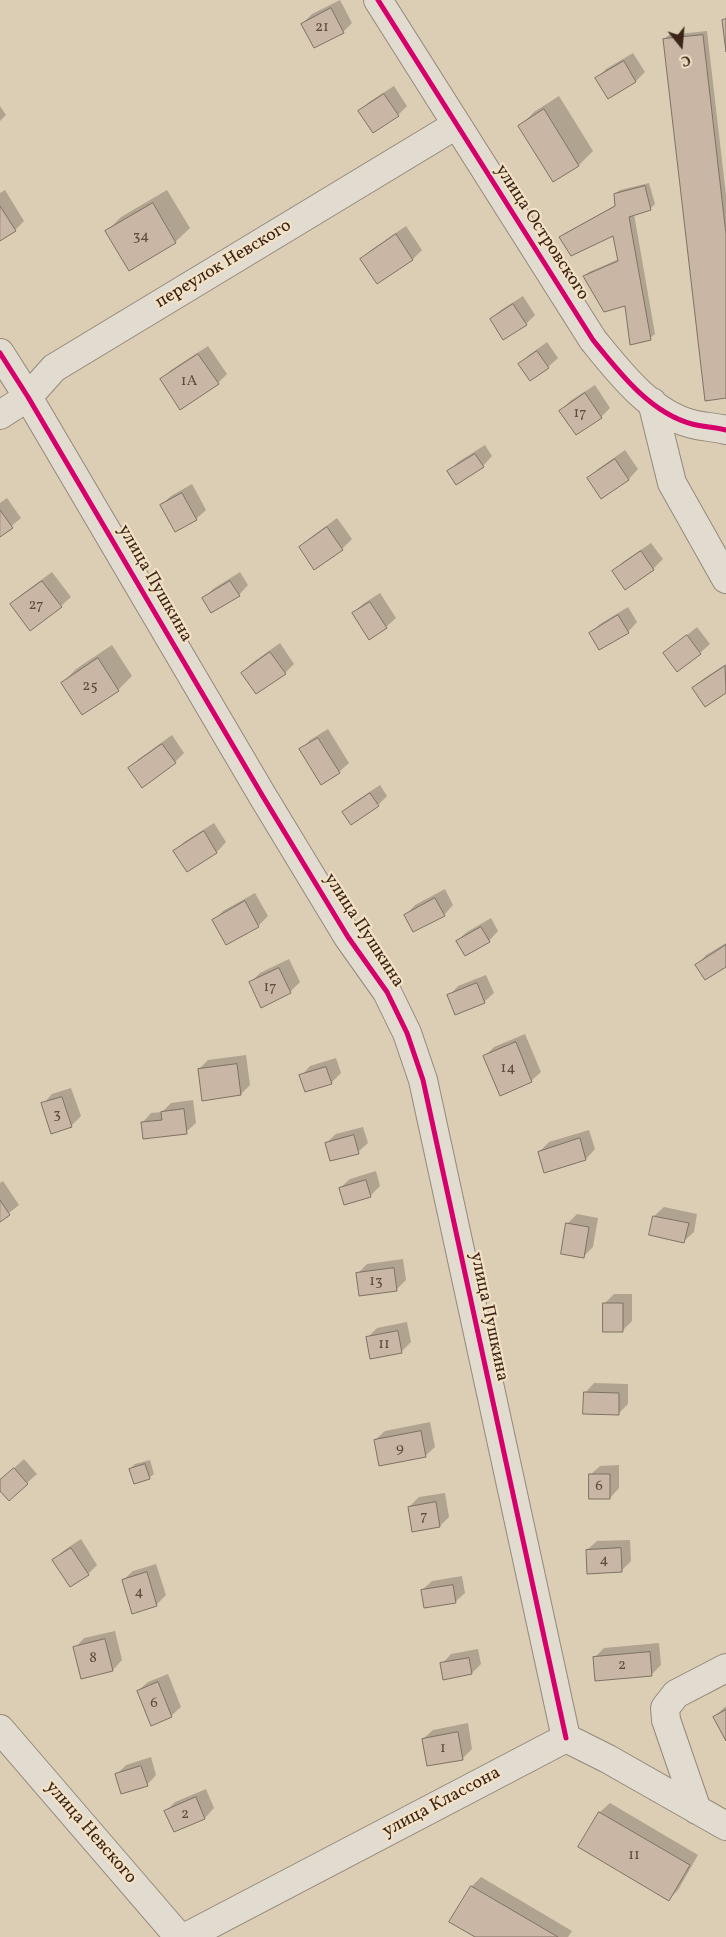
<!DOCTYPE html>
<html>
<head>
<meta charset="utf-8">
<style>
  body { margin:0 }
  #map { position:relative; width:726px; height:1937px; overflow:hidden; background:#dccdb5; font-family:Vollkorn,serif }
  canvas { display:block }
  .north { position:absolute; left:656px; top:20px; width:50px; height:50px; -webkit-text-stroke:4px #f2e1c5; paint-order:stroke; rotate:163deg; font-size:14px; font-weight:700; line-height:20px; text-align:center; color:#3c2518 }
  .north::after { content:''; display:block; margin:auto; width:18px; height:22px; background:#3c2518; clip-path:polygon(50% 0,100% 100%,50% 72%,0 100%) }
</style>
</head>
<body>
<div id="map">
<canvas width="726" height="1937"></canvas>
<div class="north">С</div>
</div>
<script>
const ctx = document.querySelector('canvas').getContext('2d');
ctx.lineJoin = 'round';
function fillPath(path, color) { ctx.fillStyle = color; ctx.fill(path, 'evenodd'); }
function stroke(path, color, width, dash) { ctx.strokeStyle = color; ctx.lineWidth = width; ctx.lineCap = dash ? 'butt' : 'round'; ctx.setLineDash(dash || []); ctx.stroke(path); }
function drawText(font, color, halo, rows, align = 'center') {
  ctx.font = font + ' Vollkorn,serif'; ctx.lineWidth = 4.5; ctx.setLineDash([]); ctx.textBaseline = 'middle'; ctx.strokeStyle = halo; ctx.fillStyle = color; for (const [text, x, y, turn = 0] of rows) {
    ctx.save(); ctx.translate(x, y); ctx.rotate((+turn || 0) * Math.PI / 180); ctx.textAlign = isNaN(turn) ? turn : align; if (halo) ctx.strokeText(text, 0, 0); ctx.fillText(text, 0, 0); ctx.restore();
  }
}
fillPath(new Path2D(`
  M340,0L352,23L343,32L302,24L312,14Z
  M707,31L726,195V397L664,39L669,35Z
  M633,53L645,72L636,81L608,97L597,78L606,69Z
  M394,86L407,106L398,115L360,111L369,102Z
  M559,96L593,151L579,165L520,126L534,112Z
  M0,106L6,115L0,121Z
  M649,183L655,204L650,209L634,214L655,334L650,338L626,304L585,276L589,272L619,259L613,235L561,237L565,233L616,205L615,194L620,190Z
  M5,190L24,221L15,230L0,240V193Z
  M167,190L190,228L175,242L107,231L121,217Z
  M406,226L422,250L413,259L377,283L361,259L371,250Z
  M523,296L535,315L526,324L492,319L501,310Z
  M547,342L558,358L548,367L520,364L529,355Z
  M208,346L227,374L218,383L162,380L171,370Z
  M595,385L610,408L601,417L561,411L570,401Z
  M485,445L492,456L483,466L449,471L458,462Z
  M625,450L638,469L629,479L602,497L589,478L598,469Z
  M192,484L206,510L196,519L161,505L171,496Z
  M7,498L21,518L0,536V503Z
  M337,518L352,539L342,549L315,568L300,547L310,538Z
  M651,543L663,559L653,569L626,588L614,572L623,562Z
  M52,572L71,597L61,606L12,604L21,595Z
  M240,572L248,585L239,595L203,599L213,589Z
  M380,593L396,618L386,627L353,613L363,604Z
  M628,607L637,622L628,632L590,633L600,624Z
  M697,627L710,644L700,653L664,654Z
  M280,643L294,664L285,673H242L252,663Z
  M112,645L132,676L118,690L62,683L76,669Z
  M726,664V692L705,705L694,688L703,679Z
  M328,729L349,763L339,772L301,750L310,740Z
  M172,735L184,753L175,762L129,768L139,759Z
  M380,785L387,796L378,805L343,812L353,803Z
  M214,823L226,842L217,852L188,870L175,851L184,842Z
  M445,889L453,905L444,915H406L415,905Z
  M255,893L268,916L258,926L226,944L213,921L223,911Z
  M491,918L498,931L489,941H457L467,932Z
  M726,943V966L697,965L706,955Z
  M289,959L300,982L290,992L261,1006L250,983L260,973Z
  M486,975L494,993L484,1002L449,996L458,986Z
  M525,1034L541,1072L531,1081L485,1056L494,1047Z
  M246,1055L250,1085L241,1094L199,1069L208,1060Z
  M336,1058L341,1073L331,1083L301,1076L310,1066Z
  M71,1088L81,1116L71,1126L43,1104L52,1094Z
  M193,1100L196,1123L186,1132L142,1123L151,1113L162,1112L171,1103Z
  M363,1127L368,1143L358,1152L326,1143L336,1134Z
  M589,1130L595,1149L586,1159L539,1152L549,1142Z
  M376,1171L380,1186L370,1196L340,1188L350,1179Z
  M3,1181L19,1205L0,1220V1183Z
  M664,1207L697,1214L694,1232L684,1241L654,1216Z
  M577,1214L598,1218L593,1247L584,1256L567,1224Z
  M403,1259L406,1280L396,1290L357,1274L367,1264Z
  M614,1294H632V1321L622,1331L605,1303Z
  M407,1322L411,1342L401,1352L367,1338L377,1328Z
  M594,1383L628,1384V1404L618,1414L585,1393Z
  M430,1422L435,1447L425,1456L375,1440L385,1431Z
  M24,1459L37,1474L9,1499L0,1489V1481Z
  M150,1460L154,1474L149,1478L130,1469L135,1464Z
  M619,1465V1488L610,1498L590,1475L600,1466Z
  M445,1493L449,1517L440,1526L409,1507L419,1497Z
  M81,1539L97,1565L88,1574L54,1560L63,1551Z
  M630,1540L631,1561L621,1571L587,1550L597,1541Z
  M156,1564L166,1595L156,1605L123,1580L133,1571Z
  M462,1576L465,1593L455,1602L422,1590L432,1581Z
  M115,1631L122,1660L113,1670L75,1648L84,1638Z
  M659,1643L661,1665L651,1675L595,1657L604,1648Z
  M478,1649L481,1664L472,1673L442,1664L451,1654Z
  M168,1674L181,1707L171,1716L138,1691L148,1682Z
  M726,1706V1739L714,1717Z
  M468,1723L472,1749L463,1758L428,1765L423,1739L433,1730Z
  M151,1757L156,1775L147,1785L117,1774L126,1765Z
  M206,1789L214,1808L205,1818L174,1831L166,1811L175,1802Z
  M610,1803L698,1855L678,1890L668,1900L580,1847L600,1812Z
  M481,1877L572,1931L568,1937H477L451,1921L472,1886Z`), '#0003');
const building = new Path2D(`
  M331,8L344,33L314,48L301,24Z
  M726,19V52L722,20Z
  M703,35L726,234V398L705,401L663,39Z
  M624,61L636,82L608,99L595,78Z
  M384,94L399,116L373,133L358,111Z
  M544,109L579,166L553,182L518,126Z
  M645,186L651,210L629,217L651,340L630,345L625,306L604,312L583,276L618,261L613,236L571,256L559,237L615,206L614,194Z
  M153,203L176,243L129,271L105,231Z
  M0,206L16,231L0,241Z
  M396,234L413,260L377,284L360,259Z
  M513,304L527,325L503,340L490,319Z
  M537,351L549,368L530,381L518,364Z
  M198,354L219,384L180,410L160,379Z
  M585,393L602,418L576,435L559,411Z
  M475,454L484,467L456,485L447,471Z
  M615,459L629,480L601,499L587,478Z
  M182,493L197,520L175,532L160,505Z
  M0,510L13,528L0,537Z
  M327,527L343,550L314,570L299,547Z
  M641,551L654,570L625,590L612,571Z
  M42,581L62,607L30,631L10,604Z
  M230,581L240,596L211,613L202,598Z
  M370,602L387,628L369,640L352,613Z
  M618,615L629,633L599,650L589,633Z
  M687,635L701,654L677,672L663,653Z
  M270,652L286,674L256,694L241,673Z
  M98,658L119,691L82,715L61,683Z
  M725,666L726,693L705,707L692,688Z
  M318,738L340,773L321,785L299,749Z
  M162,744L176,763L142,788L128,768Z
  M370,793L379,806L351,825L342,812Z
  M204,831L217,853L187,872L173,851Z
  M435,898L445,916L413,932L404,915Z
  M245,901L259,927L226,945L212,920Z
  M481,927L490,942L465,956L456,941Z
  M726,945V967L705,980L695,965Z
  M279,968L291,993L261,1008L249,982Z
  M477,983L485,1003L455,1015L447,995Z
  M516,1042L532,1082L500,1096L483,1056Z
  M237,1064L241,1095L202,1101L198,1069Z
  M326,1067L332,1084L305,1092L299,1075Z
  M62,1097L72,1127L51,1134L41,1103Z
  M184,1109L187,1134L143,1139L141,1122L162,1120L161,1112Z
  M354,1135L359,1154L330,1161L325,1143Z
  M580,1138L586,1160L544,1173L538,1152Z
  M366,1180L371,1197L344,1205L339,1188Z
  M0,1200L10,1215L0,1222Z
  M653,1216L689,1223L684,1243L649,1235Z
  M566,1223L589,1227L584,1258L561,1254Z
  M394,1268L397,1291L359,1296L356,1273Z
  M603,1303H623V1332H603Z
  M398,1331L402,1353L370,1359L366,1337Z
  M584,1392L619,1393V1415L583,1414Z
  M421,1431L426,1457L379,1466L374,1440Z
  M145,1464L150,1479L134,1484L129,1469Z
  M14,1468L28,1484L9,1501L0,1491V1480Z
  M589,1474H610V1499H589Z
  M436,1502L440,1527L412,1532L408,1507Z
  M71,1548L89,1575L70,1587L52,1560Z
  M621,1548L622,1572L587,1574L586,1550Z
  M147,1572L157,1606L132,1614L122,1580Z
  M453,1585L456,1603L424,1608L421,1590Z
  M105,1639L113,1671L81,1679L73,1647Z
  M650,1652L652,1676L595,1681L593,1657Z
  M469,1658L472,1674L443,1680L440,1663Z
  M158,1682L172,1717L151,1726L137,1691Z
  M726,1710V1741L713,1717Z
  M458,1732L463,1760L427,1766L422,1739Z
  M141,1766L148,1786L121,1794L115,1774Z
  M196,1797L205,1819L174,1832L164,1811Z
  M599,1812L690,1865L669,1901L578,1847Z
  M471,1886L558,1937H475L449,1922Z`);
fillPath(building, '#cab6a4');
stroke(building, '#7d7265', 1);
const minor = new Path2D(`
  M378,0L593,340C619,372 650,413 692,424C703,427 715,427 726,430
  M0,353L28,397L262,795L348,937L387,992L407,1033L423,1080L566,1738
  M652,402L672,483L726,579
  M0,415L28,397L54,368L456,125
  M0,1729L179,1937
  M566,1738L608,1759L726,1826
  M697,1810L666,1720L665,1708L676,1694L726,1668
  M186,1937L566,1738`);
stroke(minor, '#94897a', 30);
stroke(minor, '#e2dbcf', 28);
stroke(new Path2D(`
  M378,0L593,340C619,372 650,413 692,424C703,427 715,427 726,430
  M0,353L28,397L262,795L348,937L387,992L407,1033L423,1080L566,1738`), '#d6006c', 5);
drawText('15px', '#604a3c', null, [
  ["21",322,28],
  ["34",141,237],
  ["1А",189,382],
  ["17",580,414],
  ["27",36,606],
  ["25",90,687],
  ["17",270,988],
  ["14",508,1069],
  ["3",57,1115],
  ["13",376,1282],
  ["11",384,1345],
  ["9",400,1449],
  ["6",599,1487],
  ["7",424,1517],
  ["4",604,1561],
  ["4",139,1593],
  ["8",93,1659],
  ["2",622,1666],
  ["6",154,1704],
  ["1",443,1749],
  ["2",185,1815],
  ["11",634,1856]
]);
drawText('18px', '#3c2518', '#f2e1c5', [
  ["улица Островского",541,233,57],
  ["переулок Невского",224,265,-31],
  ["улица Пушкина",154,584,60],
  ["улица Пушкина",363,931,57],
  ["улица Пушкина",488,1317,78],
  ["улица Классона",442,1803,-28],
  ["улица Невского",90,1833,49]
]);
</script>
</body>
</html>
